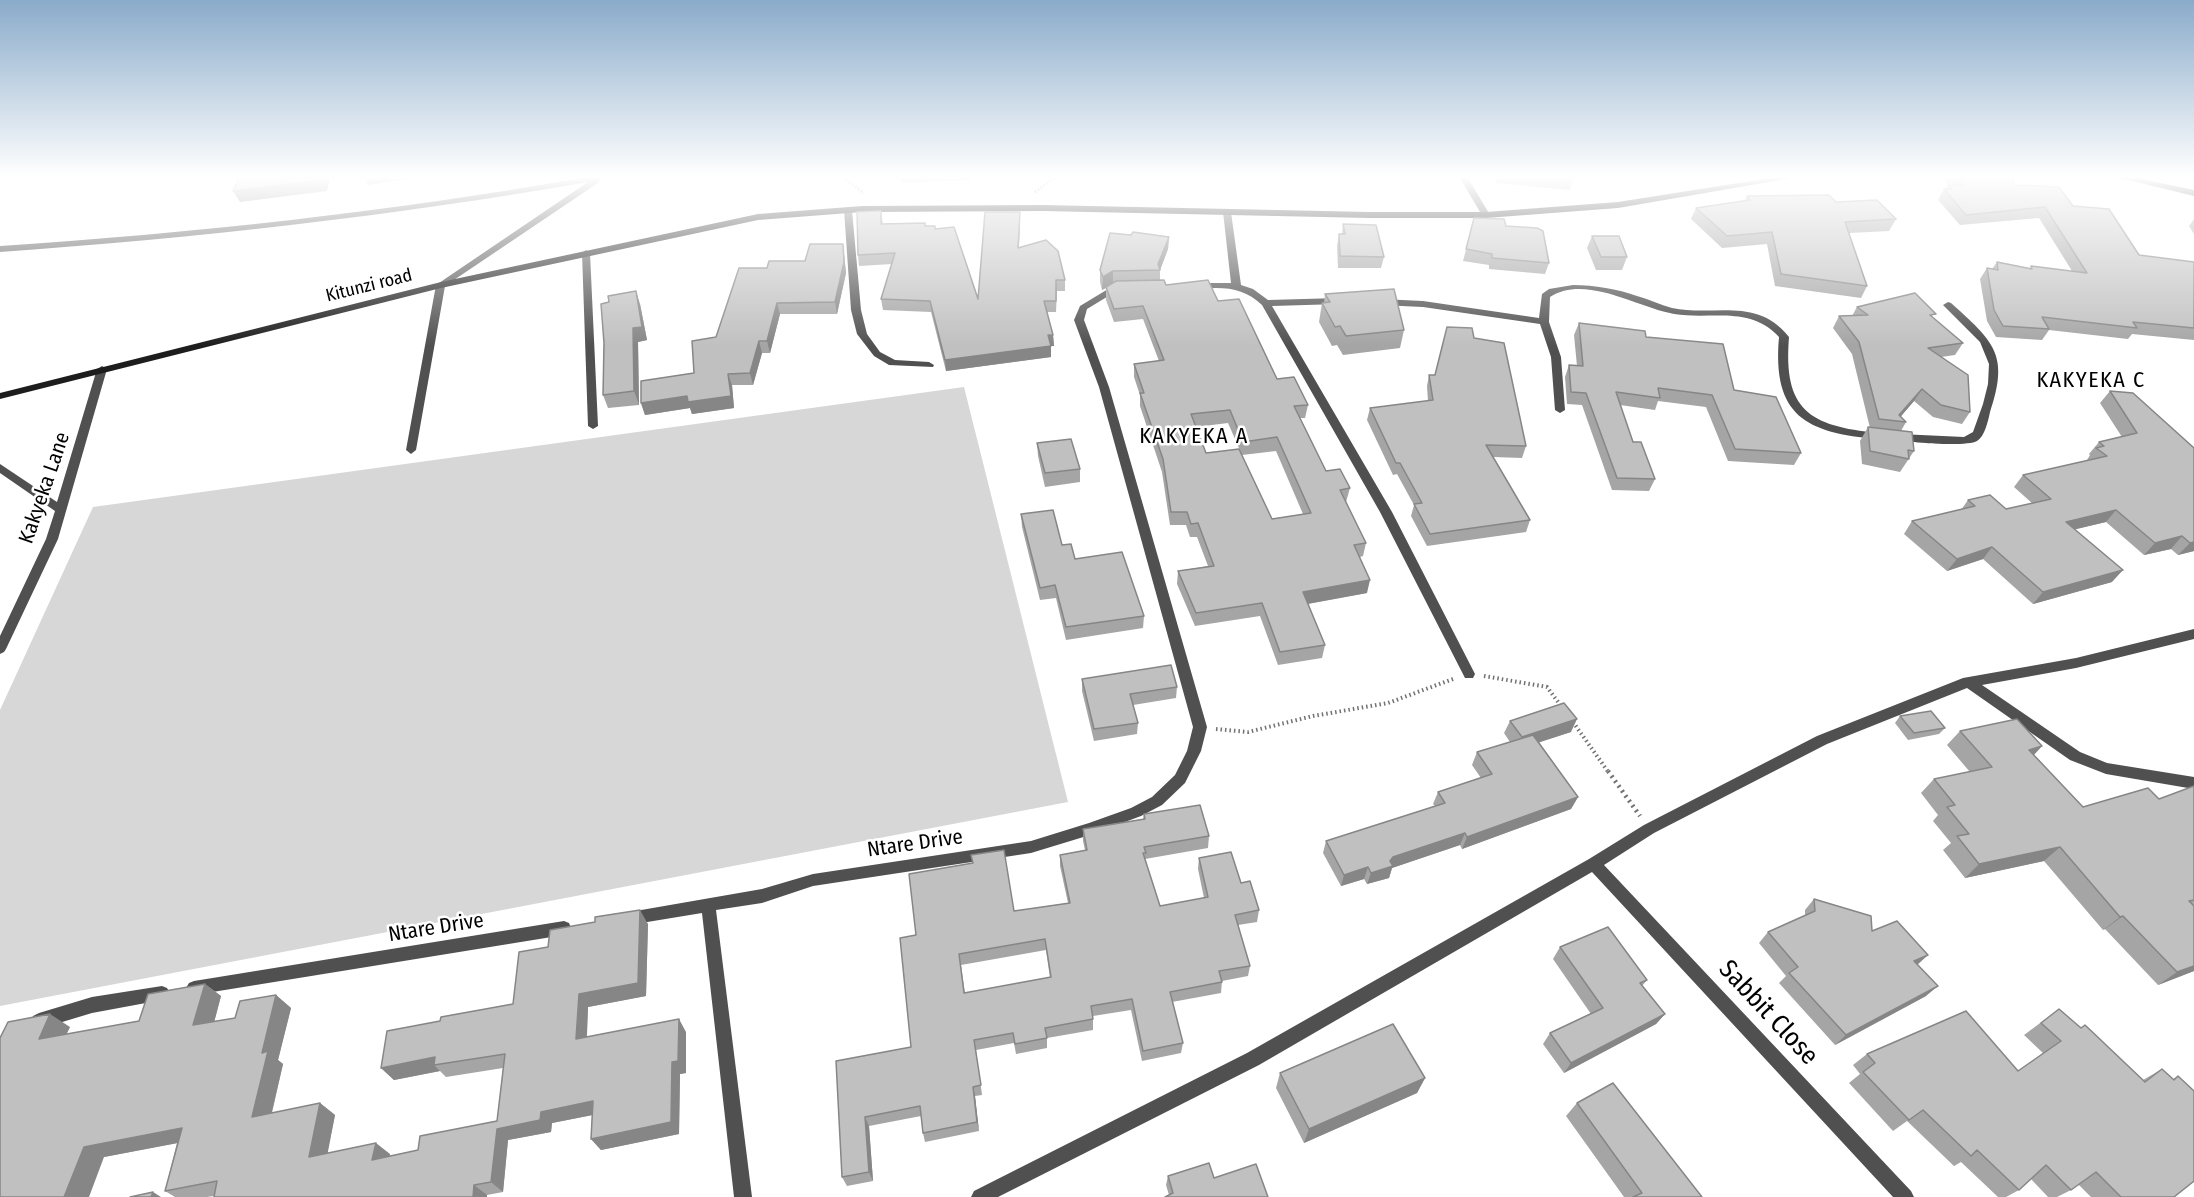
<!DOCTYPE html>
<html>
<head>
<meta charset="utf-8">
<style>
  body { margin:0 }
  canvas { display:block; background:#fff }
</style>
</head>
<body>
<canvas width="2194" height="1197"></canvas>
<script>
const ctx = document.querySelector('canvas').getContext('2d');
ctx.lineJoin = 'round';
function fillPath(path, color) { ctx.fillStyle = color; ctx.fill(path, 'evenodd'); }
function stroke(path, color, width, dash) { ctx.strokeStyle = color; ctx.lineWidth = width; ctx.lineCap = dash ? 'butt' : 'round'; ctx.setLineDash(dash || []); ctx.stroke(path); }
function drawText(font, color, halo, rows, align = 'center') {
  ctx.font = font + ' "Fira Sans Condensed",sans-serif'; ctx.lineWidth = 5; ctx.setLineDash([]); ctx.textBaseline = 'middle'; ctx.strokeStyle = halo; ctx.fillStyle = color; for (const [text, x, y, turn = 0] of rows) {
    ctx.save(); ctx.translate(x, y); ctx.rotate((+turn || 0) * Math.PI / 180); ctx.textAlign = isNaN(turn) ? turn : align; if (halo) ctx.strokeText(text, 0, 0); ctx.fillText(text, 0, 0); ctx.restore();
  }
}
fillPath(new Path2D(`
  M964,387L1068,802L0,1006V710L93,507Z`), '#d7d7d7');
stroke(new Path2D(`
  M844,178L864,193
  M1035,192L1054,178`), '#727272', 3, [1.5, 2]);
stroke(new Path2D(`
  M1484,676L1547,687L1561,706
  M1573,722L1609,773
  M1216,729L1248,732L1313,716L1388,703L1453,679`), '#727272', 4, [1.5, 3]);
stroke(new Path2D(`
  M1608,771L1640,816`), '#727272', 4.5, [2, 4]);
fillPath(new Path2D(`
  M581,178H601L598,183L445,286L416,450L411,454L406,450L436,285L588,182C393,216 197,238 0,252V246C195,233 388,212 581,178Z
  M1460,178H1468L1490,215L1489,217H1483Z
  M848,207L852,210L861,310L867,334L880,352L895,360L929,362L934,365L933,367L889,365L874,356L857,334L851,310L844,210Z
  M1227,209L1231,212L1241,285L1253,289L1268,300L1339,298L1344,301L1339,304L1272,306L1392,512L1475,674L1473,678H1465L1380,512L1262,305C1248,292 1235,288 1216,288C1208,288 1199,290 1192,286L1197,283H1231L1223,212Z
  M586,250L590,253L598,426L593,429L588,426L582,253Z
  M1573,285C1595,285 1617,289 1637,296C1649,299 1660,305 1672,308C1714,317 1757,296 1789,337C1783,410 1809,426 1878,433L1883,436L1878,439C1806,433 1772,416 1779,337C1750,305 1712,320 1674,314C1638,308 1586,274 1550,297L1549,322L1561,357L1565,410L1560,413L1555,410L1551,357L1540,324L1423,307L1381,305L1376,302L1381,299L1423,301L1539,318L1542,294L1549,289Z
  M1113,286L1122,287L1124,289L1115,292L1087,309L1084,320L1109,387L1207,727L1201,751L1185,783L1162,805L1141,816L1090,835L1031,853L813,886L762,903L716,910L752,1197H734L702,913L629,925L624,923L622,918L624,913L762,889L813,874L1031,841L1089,823L1131,808L1152,797L1175,775L1187,751L1193,727L1099,387L1074,320L1080,306Z
  M1948,302L1951,303C1993,341 2010,354 1990,412C1988,421 1985,436 1977,441C1967,447 1908,443 1895,439L1894,437L1899,434L1964,437L1973,432L1983,404L1988,384L1989,364L1980,342L1943,305Z
  M102,366L107,369L58,539L6,649L4,652L0,654V636L46,539L55,511L0,473V464L57,502L97,369Z
  M2194,629V639L2076,668L1982,685L2080,752L2107,763L2194,777V789L2106,774L2070,760L1967,688L1827,744L1654,833L1604,865L1911,1191L1914,1197H1893L1592,872L1259,1065L998,1197H971L974,1191L1247,1053L1589,859L1644,825L1817,736L1963,678L2076,658Z
  M564,921L569,923L571,928L569,933L564,935L194,995L189,993L186,988L189,983L194,981Z
  M162,986L167,988L170,993L167,998L162,1000L92,1013L39,1029L33,1026L31,1021L33,1016L39,1013L92,997Z`), '#505050');
fillPath(new Path2D(`
  M1770,178H1792L1618,208L1486,218H1370L1043,211L862,212L758,220L441,288L0,399V393L441,282L758,214L862,206L1043,205L1370,212H1486L1618,202Z
  M2120,178H2137L2194,190V196Z`), '#1d1d1d');
fillPath(new Path2D(`
  M901,178H971V180L901,183Z
  M1338,178H1370V180Z
  M1495,178H1573V179L1570,190L1496,183Z
  M1943,178H1958L2015,185L2073,206L2139,255L2194,262V340L2132,334L2128,339L2049,330L2042,340L1996,337L1987,321L1980,279L1987,268L1992,269L1997,262L2030,269L2031,266L2072,271L2039,218L1960,225L1938,200L1944,189H1946L1948,185Z
  M1747,196L1836,202L1896,219L1889,231L1849,233L1867,286L1861,298L1775,286L1767,244L1722,248L1691,219L1696,208L1745,200Z
  M881,211L883,224L925,223L926,226L936,229L978,299L1020,212V223L1019,248L1065,280V291H1057L1056,312H1047L1053,335L1054,346H1051V357L946,371L931,312L883,310L881,299L892,264L859,266L858,255Z
  M1474,218L1506,226L1549,263L1545,274L1489,269V265L1463,261Z
  M2194,219V234L2189,226Z
  M1343,224L1384,257L1381,268H1338L1337,246L1339,234H1342Z
  M1131,235L1169,237L1168,249L1160,270V280L1166,285L1218,301L1277,379L1308,405L1305,418H1300L1326,471L1350,488L1346,502L1366,543L1363,556L1360,557L1367,593L1308,604L1325,645L1322,658L1278,665L1260,616L1195,626L1177,584L1178,571L1208,566L1197,537H1190L1186,525H1170L1162,472L1140,406V395L1134,377V364L1159,361L1143,319L1114,322L1106,300V288L1102,290L1100,282V270ZM1228,423L1242,455L1276,451L1303,514L1272,519L1206,453L1196,427Z
  M1592,236L1627,257L1622,270H1596L1587,248Z
  M843,244L846,273L837,314H780L770,353H762L753,385H732L734,408L692,414L690,408L645,415L641,403L694,373L716,337L767,268L805,261Z
  M1325,294L1404,330L1400,348L1343,355L1337,345L1332,346L1319,322L1322,303H1324Z
  M640,304L647,340L638,342L639,405L608,408L603,395L604,343Z
  M1857,307L1934,318L1963,343L1955,355L1941,357L1970,412L1962,424L1933,417L1914,401L1900,417L1906,422L1901,431L1914,451L1900,472L1862,464L1860,441L1868,427L1870,428L1852,354L1833,328L1839,316H1852Z
  M1579,323L1646,337L1734,390L1801,453L1794,465L1728,461L1706,407L1658,401L1655,410L1620,405L1633,442L1655,479L1649,491L1612,490L1582,405L1567,404L1565,377L1569,365L1577,366L1574,335Z
  M1474,338L1526,446L1522,458L1493,457L1530,520L1526,532L1427,546L1411,516L1414,505L1397,474L1393,475L1367,420L1370,408L1428,401L1427,386L1429,375H1435Z
  M2110,391L2133,393L2194,551L2178,555L2171,549L2144,555L2106,522L2075,529L2112,582L2033,604L1983,559L1947,571L1904,534L1912,521L1961,510L1968,500L2006,509L2033,504L2014,487L2023,475L2088,461L2087,460L2090,455L2089,454L2099,442L2122,437L2100,403Z
  M1037,443L1080,469V482L1045,487L1038,456Z
  M1021,514L1062,545L1075,559L1144,616L1143,628L1066,640L1056,598L1040,600L1022,527Z
  M1082,679L1177,687L1176,698L1133,705L1138,723L1137,734L1094,741L1082,691Z
  M1900,716L1945,728L1939,734L1908,740L1895,723Z
  M1510,721L1571,732L1539,742L1578,797L1571,809L1462,849L1460,845L1392,868L1389,878L1367,884L1364,879L1341,886L1323,853L1326,841L1435,806L1433,804L1438,792L1481,778L1472,765L1477,752L1510,742L1504,733Z
  M1960,731L2042,746L2034,755L2083,807L2159,799L2194,786V971L2158,985L2105,929L2103,930L2044,861L1965,878L1943,850L1951,843L1933,821L1938,815L1921,793L1934,779L1970,772L1947,745Z
  M1144,814L1209,836L1208,848L1145,859L1160,906L1204,898L1198,869L1199,858L1241,883L1259,910L1257,922L1238,925L1250,966L1248,976L1222,981L1221,993L1172,1002L1183,1043L1181,1053L1142,1061L1131,1010L1093,1016V1030L1047,1038V1048L1016,1054L1014,1043L976,1050L982,1095L975,1096L979,1131L925,1142L923,1133L921,1116L869,1126L873,1181L847,1186L842,1177L836,1061L911,1047L916,935L1014,911L1068,903L1060,866V855L1085,850L1083,841V829L1143,819ZM1046,950L1050,978L965,993L961,965Z
  M1814,899L1872,931L1918,964L1926,996L1835,1045L1779,983L1786,976L1759,943L1768,932L1805,916V910Z
  M595,922L648,924L646,996L588,1007L587,1037L686,1032V1073L680,1074L679,1134L601,1150L591,1139L592,1115L552,1123L551,1132L508,1140L503,1192L487,1195L214,1196L207,1197H175L165,1191L177,1143L104,1157L0,1038L70,1027L66,1034L139,1021L205,984L221,996L214,1022L235,1018L276,995L291,1008L278,1060L283,1064L272,1113L320,1103L335,1115L327,1153L390,1154L389,1156L418,1150L497,1121L503,1068L446,1077L440,1071L394,1080L381,1068L440,1021L513,1004L548,947Z
  M1560,947L1647,980L1642,986L1665,1014L1656,1024L1564,1073L1543,1044L1550,1033L1591,1014L1553,959Z
  M2059,1009L2143,1080L2162,1069L2173,1079L2178,1076L2174,1197H2091L2078,1184L2071,1190L2057,1197H2048L2031,1179L2019,1190L2006,1197H1998L1961,1162L1954,1166L1907,1121L1893,1131L1849,1083L1860,1074L1853,1065L1867,1054L2018,1071L2043,1053L2024,1035Z
  M1280,1073L1425,1078L1417,1093L1304,1143L1276,1088Z
  M1577,1103L1702,1197H1624L1566,1116Z
  M1168,1176L1214,1178L1169,1195L1166,1185Z`), '#a5a5a5');
fillPath(new Path2D(`
  M322,178H330L327,191L240,202L233,191Z
  M365,178H413L368,185Z
  M1020,212V223L1018,259V248Z
  M1169,237L1168,249L1160,270L1158,264Z
  M843,244L846,273L837,314L835,302Z
  M1113,271V284L1102,290L1103,277Z
  M636,291L640,304L647,340L638,342L639,405L634,391L633,328Z
  M777,303L780,314L770,353L767,341Z
  M1048,335H1053L1054,346H1051V357L946,371L945,360Z
  M759,341L762,353L753,385L750,373Z
  M728,374L732,385L734,408L692,414L690,408L645,415L641,403Z
  M1922,389L1914,401L1897,421L1899,415Z
  M2116,510L2106,522L2056,534L2066,522Z
  M2182,536L2171,549L2144,555L2155,543Z
  M2194,542V551L2178,555L2190,543Z
  M1992,547L1983,559L1947,571L1957,559Z
  M2123,570L2112,582L2033,604L2043,592Z
  M1370,580L1367,593L1301,605L1303,592Z
  M1577,719L1571,732L1516,750L1522,737Z
  M2042,746L2028,761L2029,750Z
  M1578,797L1571,809L1462,849L1467,837Z
  M1465,833L1460,845L1392,868L1389,878L1367,884L1371,873L1390,861L1393,857Z
  M2060,847L2044,861L1965,878L1979,864Z
  M1368,867L1364,879L1341,886L1344,875Z
  M640,910L648,924L646,996L588,1007L586,1051L576,1039L579,994Z
  M2123,916L2105,929L2103,930L2120,917Z
  M1928,955L1916,966L1914,961Z
  M2194,966V971L2158,985L2177,972Z
  M205,984L221,996L210,1038L193,1025Z
  M1938,986L1926,996L1835,1045L1846,1035Z
  M276,995L291,1008L278,1060L283,1064L268,1128L252,1117L262,1053Z
  M50,1014L70,1027L58,1052L39,1039Z
  M1665,1014L1656,1024L1564,1073L1571,1063Z
  M679,1019L686,1032V1073L680,1074L679,1134L601,1150L591,1139L672,1062Z
  M435,1057L434,1065L440,1071L394,1080L381,1068Z
  M1425,1078L1417,1093L1304,1143L1309,1129Z
  M973,1087L975,1096L979,1131L977,1122Z
  M593,1101L603,1113L552,1123L551,1132L508,1140L503,1192L491,1182L497,1129L541,1112Z
  M320,1103L335,1115L325,1167L309,1157Z
  M865,1117L869,1126L873,1181L869,1172Z
  M182,1128L199,1139L104,1157L89,1197H64L84,1147Z
  M376,1143L390,1154L387,1170L372,1160Z
  M474,1185L487,1195V1197H473Z
  M153,1192L161,1197H151Z`), '#868686');
const building = new Path2D(`
  M239,178H322L321,180L233,191Z
  M1958,178H2012L2015,185L2059,187L2073,206L2109,209L2139,255L2194,262V328L2133,322L2137,328L2042,317L2049,329L2003,326L1994,310L1987,268L1998,270L1997,262L2032,269L2031,266L2087,273L2045,207L1966,215L1944,189H1952L1948,185L1964,186Z
  M1829,195L1836,202L1877,200L1896,219L1845,222L1867,286L1781,274L1772,232L1727,236L1696,208L1750,200L1747,196Z
  M881,211V224L925,223V226H935V229L954,227L978,299L985,212H1020L1018,248L1046,240L1058,251L1065,280H1056V301H1044L1053,335H1048L1051,346L945,360L930,301L881,299L895,253L858,255L857,212Z
  M1474,218L1504,219L1506,226L1537,228L1543,231L1549,263L1492,258V254L1466,249Z
  M1343,224L1376,225L1384,257L1340,256L1339,234H1345Z
  M1133,232L1169,237L1158,264L1160,270L1113,271L1103,277L1100,270L1110,233L1131,235Z
  M1592,236H1619L1627,257H1601Z
  M810,244H843L844,262L835,302L777,303L767,341H759L750,373L728,374L731,396L688,402L687,396L641,403V381L694,373L692,341L716,337L739,268H767L769,261H805Z
  M1164,280L1166,285L1208,280L1218,301L1239,299L1277,379L1294,377L1308,405L1294,406L1326,471L1340,469L1350,488L1340,490L1366,543L1354,545L1370,580L1303,592L1325,645L1280,652L1262,603L1196,613L1178,571L1214,566L1198,523L1191,524L1187,512H1171L1163,459L1140,393H1144L1134,364L1164,360L1143,306L1114,309L1106,287L1116,281ZM1230,410L1243,442L1277,437L1311,513L1272,519L1239,449L1206,453L1191,414Z
  M1394,289L1404,330L1346,336L1340,326L1335,327L1322,303L1330,302L1325,294Z
  M636,291L642,327L633,328L634,391L603,395L604,343L601,304L609,302L608,296Z
  M1915,293L1936,314L1930,315L1963,343L1928,348L1968,375L1970,412L1941,405L1922,389L1899,415L1906,422L1879,419L1859,342L1839,316L1868,315L1857,307Z
  M1579,323L1645,331L1646,337L1723,344L1734,390L1776,397L1801,453L1735,449L1712,395L1658,388L1660,398L1616,392L1633,442H1641L1655,479L1617,478L1586,393L1571,392L1569,365L1583,366Z
  M1447,327L1472,328L1474,338L1504,343L1526,446L1486,445L1530,520L1430,534L1414,504L1422,503L1400,463H1396L1370,408L1433,400L1429,375H1435Z
  M2110,391L2133,393L2194,448V542L2190,543L2182,536L2155,543L2116,510L2066,522L2123,570L2043,592L1992,547L1957,559L1912,521L1975,506L1968,500L1990,495L2006,509L2051,499L2023,475L2107,456L2096,448L2104,446L2099,442L2137,433Z
  M1868,427L1912,432L1914,451L1908,450L1909,459L1870,451Z
  M1071,439L1080,469L1045,473L1037,443Z
  M1053,510L1062,545L1071,544L1075,559L1122,552L1144,616L1066,627L1055,585L1040,588L1021,514Z
  M1171,665L1177,687L1130,694L1138,723L1094,729L1082,679Z
  M1564,703L1577,719L1522,737L1510,721Z
  M1931,711L1945,728L1914,733L1900,716Z
  M2017,719L2042,746L2029,750L2083,807L2148,788L2159,799L2194,786V900L2189,901L2194,906V966L2177,972L2123,916L2120,917L2060,847L1979,864L1957,836L1969,834L1947,807L1955,805L1934,779L1992,767L1960,731Z
  M1533,735L1578,797L1467,837L1465,833L1393,857L1390,861L1393,866L1371,873L1368,867L1344,875L1326,841L1445,803L1438,792L1492,774L1477,752Z
  M1200,805L1209,836L1144,847L1146,853H1143L1160,906L1208,897L1199,858L1231,852L1241,883L1250,881L1259,910L1235,915L1250,966L1219,971L1222,982L1170,992L1183,1043L1143,1051L1132,999L1091,1006L1093,1019L1045,1028L1047,1038L1015,1044L1013,1033L974,1040L981,1085L973,1087L977,1122L923,1133L920,1106L865,1117L869,1172L842,1177L836,1061L911,1047L900,938L916,935L909,874L973,863L971,855L1004,850L1014,911L1070,903L1060,855L1087,850L1083,829L1145,819L1144,814ZM1045,939L1051,977L964,993L959,954Z
  M1814,899L1871,916L1872,931L1897,921L1928,955L1914,961L1938,986L1846,1035L1789,973L1798,967L1768,932L1815,911Z
  M640,910L638,983L579,994L576,1039L679,1019L678,1061L672,1062L671,1122L591,1139L593,1101L541,1112L540,1120L497,1129L491,1182L474,1185L473,1197H214L217,1181L165,1191L182,1128L84,1147L64,1197H0V1038L8,1022L50,1014L39,1039L139,1021L148,994L205,984L193,1025L235,1018L240,1001L276,995L262,1053L268,1051L252,1117L320,1103L309,1157L376,1143L372,1160L418,1150L420,1136L497,1121L505,1054L434,1065L435,1057L381,1068L387,1031L440,1021L441,1017L513,1004L519,952L548,947L550,930L595,922V917Z
  M1608,927L1647,980L1640,983L1665,1014L1571,1063L1550,1033L1603,1008L1560,947Z
  M2059,1009L2081,1028L2085,1025L2145,1082L2162,1069L2174,1080L2178,1076L2194,1091V1181L2174,1197H2121L2096,1172L2071,1190L2046,1165L2019,1190L1977,1150L1971,1156L1923,1110L1909,1120L1863,1072L1875,1063L1867,1054L1966,1011L2018,1071L2061,1041L2041,1023Z
  M1393,1024L1425,1078L1309,1129L1280,1073Z
  M1613,1083L1702,1197H1633L1642,1193L1577,1103Z
  M1209,1163L1214,1178L1256,1164L1268,1197H1165L1173,1193L1168,1176Z
  M153,1192L151,1197H130Z`);
fillPath(building, '#c0c0c0');
stroke(building, '#868686', 1.5);
const sky = ctx.createLinearGradient(0, 0, 0, 346);
sky.addColorStop(0, '#8aabca');
sky.addColorStop(0.51, '#fff');
sky.addColorStop(1, '#ffffff00');
ctx.fillStyle = sky;
ctx.fillRect(0, 0, 2194, 346);
drawText('18px', '#000', '#fff', [
  ["Kitunzi road",369,286,-14]
]);
drawText('21px', '#000', '#fff', [
  ["Kakyeka Lane",45,488,-71],
  ["Ntare Drive",915,844,-8],
  ["Ntare Drive",436,928,-9]
]);
ctx.letterSpacing = '1.5px';
drawText('22px', '#000', '#fff', [
  ["KAKYEKA C",2091,381],
  ["KAKYEKA A",1194,437]
]);
ctx.letterSpacing = '0px';
drawText('26px', '#000', '#fff', [
  ["Sabbit Close",1768,1013,47]
]);
</script>
</body>
</html>
